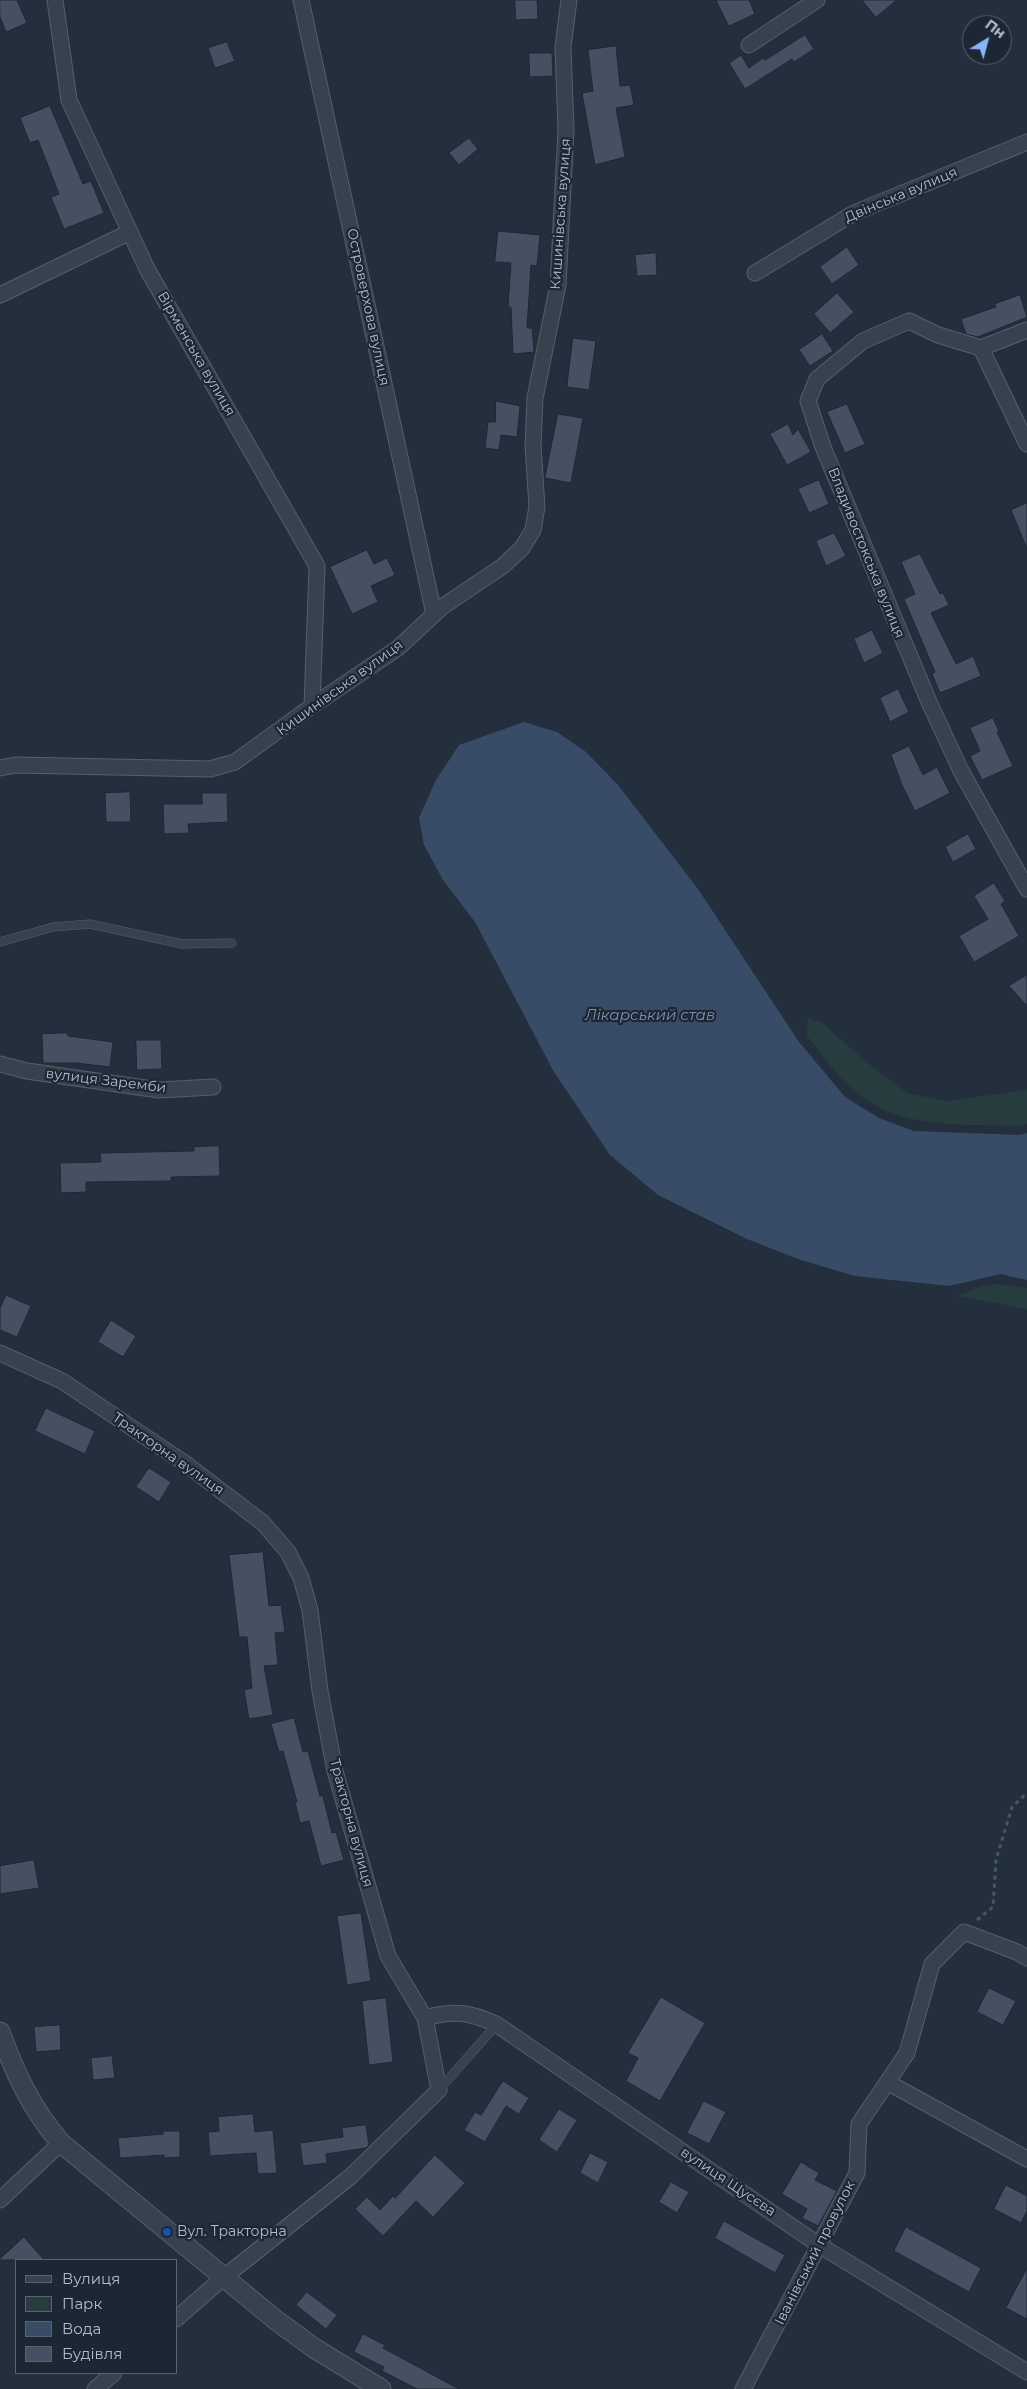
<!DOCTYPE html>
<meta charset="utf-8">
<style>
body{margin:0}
#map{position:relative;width:1027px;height:2389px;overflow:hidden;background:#242f3e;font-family:Montserrat,sans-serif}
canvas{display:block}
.legend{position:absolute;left:15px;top:2259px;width:162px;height:115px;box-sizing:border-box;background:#1d2633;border:1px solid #59626f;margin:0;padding:6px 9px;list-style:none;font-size:15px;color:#b4bcc9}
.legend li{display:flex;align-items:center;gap:10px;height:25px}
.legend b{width:25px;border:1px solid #59626f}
.north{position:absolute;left:962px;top:15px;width:50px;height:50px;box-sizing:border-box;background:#1d2633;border:1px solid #59626f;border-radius:50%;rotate:37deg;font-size:14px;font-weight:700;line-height:20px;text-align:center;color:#b4bcc9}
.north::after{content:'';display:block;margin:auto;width:18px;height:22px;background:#8ab4f8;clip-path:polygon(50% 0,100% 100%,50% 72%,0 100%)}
</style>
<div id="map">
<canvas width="1027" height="2389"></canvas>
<ul class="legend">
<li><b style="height:6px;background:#38414e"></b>Вулиця</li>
<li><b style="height:14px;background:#263c3f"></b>Парк</li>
<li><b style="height:14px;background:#394c67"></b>Вода</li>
<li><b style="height:14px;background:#455162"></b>Будівля</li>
</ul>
<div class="north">Пн</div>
</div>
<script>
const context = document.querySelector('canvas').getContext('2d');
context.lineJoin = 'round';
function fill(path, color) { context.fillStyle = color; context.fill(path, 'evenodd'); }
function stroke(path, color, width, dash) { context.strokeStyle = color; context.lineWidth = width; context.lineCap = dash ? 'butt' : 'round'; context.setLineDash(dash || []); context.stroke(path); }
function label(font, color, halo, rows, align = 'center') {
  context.font = font + ' Montserrat,sans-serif'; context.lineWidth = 4.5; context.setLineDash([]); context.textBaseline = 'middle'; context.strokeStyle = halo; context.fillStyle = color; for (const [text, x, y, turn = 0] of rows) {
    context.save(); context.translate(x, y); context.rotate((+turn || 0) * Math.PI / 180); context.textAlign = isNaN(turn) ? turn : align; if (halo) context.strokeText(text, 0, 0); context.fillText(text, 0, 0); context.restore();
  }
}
const green = new Path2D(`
 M808,1018L821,1022L865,1061L907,1093L946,1101L1027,1090V1124L1019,1126C963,1124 896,1130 851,1088C835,1073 821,1053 807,1036Z
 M998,1284L1027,1288V1309L957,1296L981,1286Z`);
const water = new Path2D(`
 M524,722L557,732L586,752L618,785L698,889L799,1042L845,1097L879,1118L914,1131L1019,1135L1027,1133V1280L1000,1274L949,1286L855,1276L801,1260L747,1239L658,1195L610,1155L554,1072L475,922L443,880L424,845L419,818L436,780L459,745Z`);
const building = new Path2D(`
 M0,0H17L27,23L6,32L0,17Z
 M515,0H537L538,19L516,20Z
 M716,0H749L755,14L729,26Z
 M862,0H897L876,17Z
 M805,35L814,49L794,62L792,59L745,89L729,63L741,55L749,68L763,58L765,60Z
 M227,42L235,61L215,68L208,48Z
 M616,46L620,86L630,85L634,105L616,108L625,157L595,165L582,93L593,91L588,50Z
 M529,53H552L553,76L530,77Z
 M50,106L83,184L91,181L104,213L64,229L51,197L59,194L38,140L30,143L20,118Z
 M469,138L478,149L459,165L449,153Z
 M498,231L540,235L537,266L531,265L527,328H532L534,352L513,354L511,307H508L511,263L495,262Z
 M847,247L859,265L832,284L820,267Z
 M656,253L657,275L637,276L635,255Z
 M837,293L854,312L830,333L814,314Z
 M1020,295L1027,317L978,337L966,334L961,319L996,307L995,304Z
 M822,334L833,351L810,366L799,350Z
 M573,338L596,341L589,390L567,387Z
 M496,401L520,406L517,437L501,435L499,450L485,448L488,422H495Z
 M847,404L865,444L845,453L827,412Z
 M558,414L583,418L571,483L545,478Z
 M788,424L793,435L798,429L811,452L787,465L770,434Z
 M819,480L829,504L809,513L798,489Z
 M1027,503V549L1011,510Z
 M834,533L846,556L826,566L816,541Z
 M367,550L374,564L387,558L395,575L371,586L378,602L352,614L330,567Z
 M920,554L940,594L943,593L949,605L931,613L956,664L973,656L981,676L940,693L932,674L935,672L904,599L915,594L901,562Z
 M872,630L883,653L864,663L854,639Z
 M898,689L909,712L890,722L880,698Z
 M993,718L999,731L997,732L1013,766L982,780L970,756L980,751L970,728Z
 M909,746L923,775L937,767L950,793L915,811L902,785L891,755Z
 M130,792L131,822H106L105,793Z
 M202,793H227L228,822L188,824L189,833L164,834L163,804H202Z
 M968,834L976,849L953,862L945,847Z
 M994,883L1005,901L1001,904L1019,936L974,962L959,936L988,919L974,896Z
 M1027,975V1006L1009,986Z
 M67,1033L68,1036L113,1042L110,1067L76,1063H43L42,1034Z
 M136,1040H161L162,1069L137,1070Z
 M219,1146L220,1176L171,1177V1181L86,1182V1192L61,1193L60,1163L101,1162L100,1153L194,1151V1147Z
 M6,1295L31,1306L17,1337L0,1330V1309Z
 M111,1320L136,1336L123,1357L98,1342Z
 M46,1408L95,1431L85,1454L35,1431Z
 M149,1468L171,1482L159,1502L136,1487Z
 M263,1552L269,1606L281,1605L285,1632L275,1633L278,1665L264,1666L273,1715L249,1719L244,1690L252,1688L247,1637H239L229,1555Z
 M294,1718L303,1752L308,1751L320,1796H323L332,1833L336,1832L344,1860L321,1866L309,1821L300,1823L295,1802H297L283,1751L279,1752L271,1724Z
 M34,1860L39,1888L0,1894V1866Z
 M361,1913L371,1981L347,1985L337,1916Z
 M989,1988L1016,2001L1003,2025L977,2012Z
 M661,1997L705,2023L660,2101L626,2081L638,2058L628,2053Z
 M386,1998L393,2062L369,2065L362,2001Z
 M60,2025L61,2050L36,2052L34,2027Z
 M112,2056L115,2078L93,2080L91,2058Z
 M503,2081L529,2098L519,2114L506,2106L485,2142L464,2130L475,2112L481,2115Z
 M704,2101L726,2112L709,2144L687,2133Z
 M559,2109L577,2120L557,2152L539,2140Z
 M253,2114L255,2132L273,2130L277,2173L258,2174L256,2153L210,2156L208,2132L219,2131L218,2117Z
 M366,2125L369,2145L366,2148L326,2154L327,2163L303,2166L300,2143L343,2137L342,2128Z
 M163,2131H180V2157L164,2158V2155L120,2158L118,2138L163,2134Z
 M590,2153L608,2162L598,2183L580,2173Z
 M435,2155L465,2183L433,2217L416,2201L383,2236L355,2209L367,2197L380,2210L393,2196L395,2198Z
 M801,2162L819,2173L815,2180L837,2191L818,2226L802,2218L807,2209L782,2194Z
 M671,2182L689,2192L677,2213L659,2202Z
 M1006,2185L1027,2196V2211L1021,2223L994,2209Z
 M724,2221L785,2255L775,2273L715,2238Z
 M906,2227L981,2268L969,2292L894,2251Z
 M24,2237L44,2260H0V2259Z
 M1027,2268V2319L1006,2308Z
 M307,2292L337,2315L326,2329L296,2305Z
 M363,2334L385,2345L383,2348L459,2389H417L382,2371L384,2367L354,2352Z`);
const path = new Path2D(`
 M977,1920L993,1907L996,1860L1012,1807L1027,1793`);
const service = new Path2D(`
 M0,942L53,927L90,924L182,944L232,943
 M439,2090L497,2024`);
const minor = new Path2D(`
 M55,0L69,100L147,269L317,566L312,706
 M301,0L434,614
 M749,45L817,0
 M755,273L854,213L1027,142
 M0,295L130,232
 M1027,330L981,348L1027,444
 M981,348L938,335L909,321L863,341L817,379L808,401L823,447L929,702L961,771L1027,889
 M0,768L16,765L210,769L235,762L312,706L398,648L442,607L503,566L522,548L533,530L537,507L533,446L535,398L558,285L566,130L563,47L569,0
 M0,1064L27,1071L159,1090L213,1087
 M0,1353L62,1381L186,1464L263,1523L288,1552L301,1578L310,1610L320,1691L335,1771L388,1956L425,2018L439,2090L350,2177L223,2278L176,2319
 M425,2018C454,2010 469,2012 496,2024L819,2245L1027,2372
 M887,2082L1027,2159
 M0,2200L61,2143
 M95,2389L114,2373
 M743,2389L857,2173L859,2124L907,2053L932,1964L964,1932L1017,1952L1027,1958`);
const tertiary = new Path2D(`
 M0,2032C15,2073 32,2110 61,2143L277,2321L314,2348L381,2389`);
const markers = [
 [167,2232,5,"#1a4fb4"]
];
const streetNames = [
 ["Двінська вулиця",901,195,-23],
 ["Кишинівська вулиця",561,214,-86],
 ["Островерхова вулиця",368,307,78],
 ["Вірменська вулиця",196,354,60],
 ["Владивостокська вулиця",866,553,68],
 ["Кишинівська вулиця",340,688,-36],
 ["вулиця Заремби",106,1081,7],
 ["Тракторна вулиця",168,1454,35],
 ["Тракторна вулиця",351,1823,75],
 ["вулиця Щусєва",728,2182,34],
 ["Іванівський провулок",815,2253,-63]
];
const poiNames = [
 ["Вул. Тракторна",177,2232]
];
const waterNames = [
 ["Лікарський став",650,1016]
];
fill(green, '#263c3f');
fill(water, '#394c67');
fill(building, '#455162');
stroke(building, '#1f2835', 1);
stroke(service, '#565f6c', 9);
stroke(minor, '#565f6c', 17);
stroke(tertiary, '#565f6c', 21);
stroke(path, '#44595c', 3, [4, 4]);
stroke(service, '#38414e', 8);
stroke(minor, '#38414e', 15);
stroke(tertiary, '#38414e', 19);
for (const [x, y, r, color] of markers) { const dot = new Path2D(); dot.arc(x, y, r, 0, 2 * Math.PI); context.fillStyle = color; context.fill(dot); stroke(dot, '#1d2633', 2); }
label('14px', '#b4bcc9', '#1d2633', streetNames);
label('14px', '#b4bcc9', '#1d2633', poiNames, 'left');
label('italic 15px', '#7c92b1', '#1d2633', waterNames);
</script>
